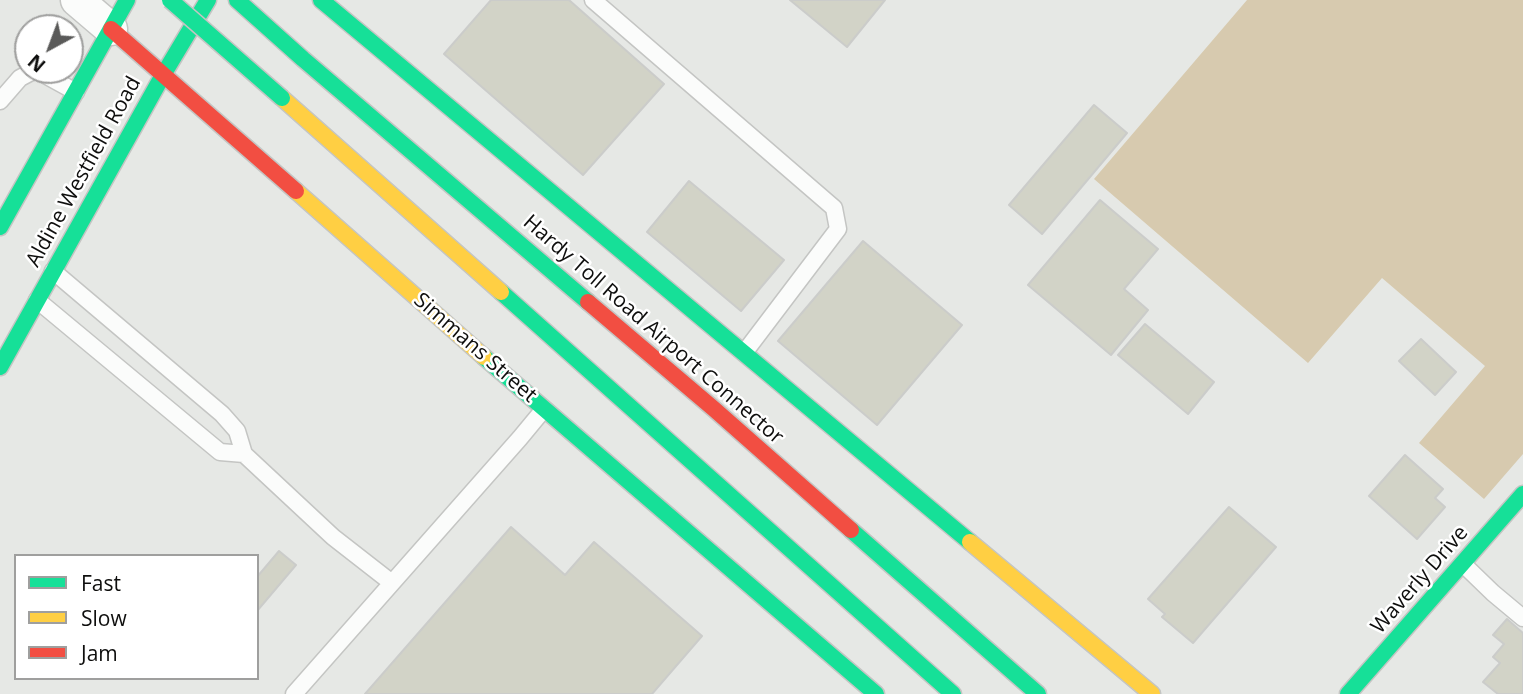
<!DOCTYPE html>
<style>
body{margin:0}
#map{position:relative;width:1523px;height:694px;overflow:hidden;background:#e6e8e5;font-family:"Open Sans",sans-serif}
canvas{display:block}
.legend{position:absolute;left:14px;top:554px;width:245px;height:126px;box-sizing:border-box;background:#fff;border:2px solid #9f9f9e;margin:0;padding:9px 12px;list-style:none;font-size:21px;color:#0e0e0d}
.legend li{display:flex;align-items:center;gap:14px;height:35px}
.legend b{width:35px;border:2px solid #9f9f9e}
.north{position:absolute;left:14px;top:14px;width:70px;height:70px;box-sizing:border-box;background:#fff;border:2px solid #9f9f9e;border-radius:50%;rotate:221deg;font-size:19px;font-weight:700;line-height:28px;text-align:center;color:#0e0e0d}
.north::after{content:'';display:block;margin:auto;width:24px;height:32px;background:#5a5a59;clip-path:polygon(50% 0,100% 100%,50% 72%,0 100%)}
</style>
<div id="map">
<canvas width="1523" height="694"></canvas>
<ul class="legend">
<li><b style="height:9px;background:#16e098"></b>Fast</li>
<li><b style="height:9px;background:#ffcf43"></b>Slow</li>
<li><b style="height:9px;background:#f24e42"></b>Jam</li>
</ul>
<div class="north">N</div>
</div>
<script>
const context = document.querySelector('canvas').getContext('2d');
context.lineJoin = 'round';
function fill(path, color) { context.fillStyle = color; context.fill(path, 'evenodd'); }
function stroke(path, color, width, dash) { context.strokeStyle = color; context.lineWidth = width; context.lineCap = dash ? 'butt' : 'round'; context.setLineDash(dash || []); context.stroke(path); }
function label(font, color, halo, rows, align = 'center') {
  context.font = font + ' "Open Sans",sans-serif'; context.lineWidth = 5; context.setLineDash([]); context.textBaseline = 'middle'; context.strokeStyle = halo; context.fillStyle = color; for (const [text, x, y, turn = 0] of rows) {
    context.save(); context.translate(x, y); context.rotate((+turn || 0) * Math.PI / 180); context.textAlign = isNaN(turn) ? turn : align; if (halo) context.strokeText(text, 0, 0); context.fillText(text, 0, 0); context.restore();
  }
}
const forest = new Path2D(`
 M1247,0H1523V454L1484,499L1419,443L1485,366L1382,278L1308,363L1094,179Z`);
const building = new Path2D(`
 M491,0H569L664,84L583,175L444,54Z
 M790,0H885L847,47Z
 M1094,105L1127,133L1042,234L1009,205Z
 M689,181L784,260L741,311L647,232Z
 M1100,200L1158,249L1124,289L1148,310L1111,355L1028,285Z
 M863,241L962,325L877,425L778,341Z
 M1145,324L1214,382L1188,414L1118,355Z
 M1421,339L1456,372L1435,395L1399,361Z
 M1405,455L1443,489L1435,498L1445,507L1417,539L1369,496Z
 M1229,507L1276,547L1193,643L1162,617L1165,614L1148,599Z
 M511,527L565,575L594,542L702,636L652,694H365Z
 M279,551L296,565L257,611V577Z
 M1507,619L1523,633V694H1498L1483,682L1500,663L1493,657L1504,644L1493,635Z`);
const lane = new Path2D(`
 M593,0L834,208L838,229L744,353
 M36,70L76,92
 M0,101L20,78L35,70
 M37,300L220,452L244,454L237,431L222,414L53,271
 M244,454L333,537L392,583L520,438L544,409
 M1463,564L1493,593L1523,618
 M294,694L392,583`);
const street = new Path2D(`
 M77,0L111,29`);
const fast = new Path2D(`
 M237,0L303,59L588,302
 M321,0L970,542
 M0,227L127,0
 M501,292L953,694
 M484,357L876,694
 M0,367L163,75L208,0
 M851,530L1038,694
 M1348,694L1523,494`);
const slow = new Path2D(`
 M282,98L501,292
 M296,191L484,357
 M970,542L1152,694`);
const jam = new Path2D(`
 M111,29L296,191
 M588,302L714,409L851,530`);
const fastBridge = new Path2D(`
 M170,0L282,98`);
const streetNames = [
 ["Aldine Westfield Road",84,172,-61],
 ["Hardy Toll Road Airport Connector",653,330,41],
 ["Simmans Street",475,348,41],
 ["Waverly Drive",1420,580,-49]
];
fill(forest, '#d7caaf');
fill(building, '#d2d3c7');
stroke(building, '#cbccca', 2);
stroke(lane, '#c4c5c3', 19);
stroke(street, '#c4c5c3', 35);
stroke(fast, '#c4c5c3', 19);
stroke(slow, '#c4c5c3', 19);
stroke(jam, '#c4c5c3', 19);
stroke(lane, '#fbfcfb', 16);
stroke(street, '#fbfcfb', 32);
stroke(fast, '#16e098', 16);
stroke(slow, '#ffcf43', 16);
stroke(jam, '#f24e42', 16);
stroke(fastBridge, '#c4c5c3', 19, []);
stroke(fastBridge, '#16e098', 16);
label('21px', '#0e0e0d', '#fff', streetNames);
</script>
